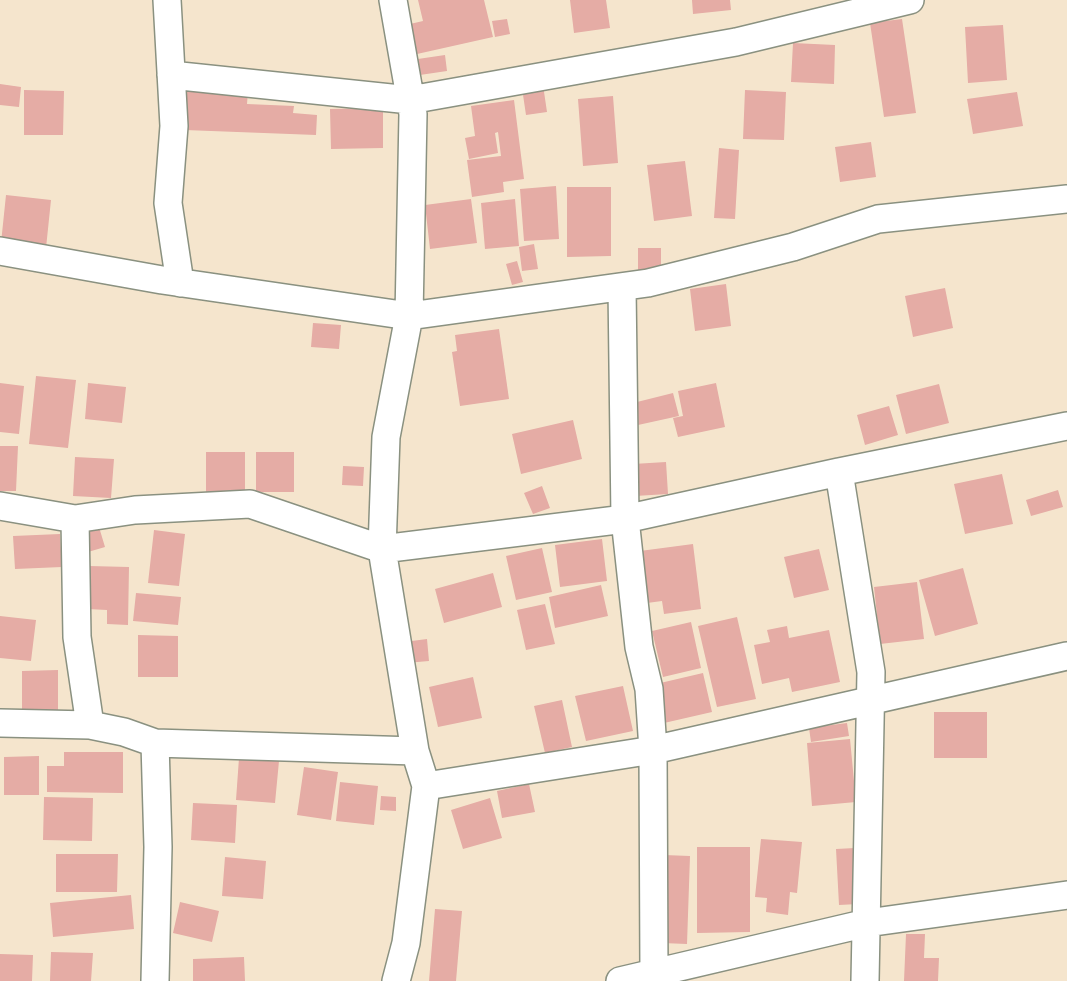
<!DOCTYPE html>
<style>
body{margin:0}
canvas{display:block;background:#f5e5cd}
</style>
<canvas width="1067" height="981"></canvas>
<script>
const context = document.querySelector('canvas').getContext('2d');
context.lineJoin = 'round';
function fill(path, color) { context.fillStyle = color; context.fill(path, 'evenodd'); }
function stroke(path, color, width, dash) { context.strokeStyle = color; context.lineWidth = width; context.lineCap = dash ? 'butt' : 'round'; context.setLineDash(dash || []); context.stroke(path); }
const building = new Path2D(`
 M418,0H484L493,37L417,54L410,24L423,21Z
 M570,0H606L610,28L574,33Z
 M692,0H730L731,10L693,14Z
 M507,19L510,34L495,37L492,21Z
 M902,19L916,113L884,117L870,23Z
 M1003,25L1007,80L968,83L965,27Z
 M793,43L835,45L834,84L791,82Z
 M445,55L447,71L413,76L411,60Z
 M0,84L21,87L19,107L0,105Z
 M543,85L547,112L526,115L522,88Z
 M187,88L248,91L247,104L294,106L293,113L317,115L316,135L185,130Z
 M24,90L64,91L63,135H24Z
 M745,90L786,92L784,140L743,139Z
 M1017,92L1023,126L973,134L967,99Z
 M613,96L618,163L583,166L578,99Z
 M514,100L524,179L503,182L504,192L472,197L467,160L501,156L498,132L495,133L498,153L469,159L465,138L475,136L471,106Z
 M383,108V148L331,149L330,109Z
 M871,142L876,177L840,182L835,147Z
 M719,148L739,150L735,219L714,218Z
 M685,161L692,216L654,221L647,165Z
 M556,186L559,239L524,241L520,189Z
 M567,187H611V256L567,257Z
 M6,195L51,200L46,248L1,243Z
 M471,199L477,243L430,249L425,205Z
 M515,199L519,246L485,249L481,203Z
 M534,244L538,269L522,271L519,247Z
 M638,248H661V269L638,270Z
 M517,261L523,282L512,285L506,264Z
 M726,284L731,326L695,331L690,289Z
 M945,288L953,328L913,337L905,296Z
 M313,323L341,325L339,349L311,347Z
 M499,329L509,399L460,406L452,352L457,351L455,335Z
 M36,376L76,380L68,448L29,444Z
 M0,383L24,386L19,434L0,432Z
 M88,383L126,387L122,423L85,419Z
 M716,383L725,427L678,437L673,418L683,416L678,391Z
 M939,384L949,423L906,434L896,395Z
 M673,393L679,416L638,425L633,403Z
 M889,406L898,435L865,445L857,415Z
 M573,420L582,459L521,474L512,434Z
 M0,446H18L16,491H0Z
 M206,452H245V493H206Z
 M256,452H294V492H256Z
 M75,457L114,459L111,498L73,496Z
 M666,462L668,494L635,496L633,464Z
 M343,466L364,467L363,486L342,485Z
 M1002,474L1013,524L965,534L954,484Z
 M542,486L550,508L533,514L524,493Z
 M1058,490L1063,507L1031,516L1026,500Z
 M99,527L105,547L88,552L81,533Z
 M154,530L185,534L179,586L148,583Z
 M60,534L62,567L15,569L13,536Z
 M602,539L607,581L560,587L555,545Z
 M693,544L701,609L664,614L662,601L647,603L640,551Z
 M542,548L552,592L516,600L506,556Z
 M819,549L829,590L794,598L784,557Z
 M89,566L129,567L128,625L107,624V610L87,609Z
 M963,568L978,624L935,636L919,580Z
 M493,573L502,607L444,623L435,589Z
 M917,582L924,639L880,644L874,587Z
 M601,585L608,616L555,628L549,597Z
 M136,593L181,597L178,625L133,621Z
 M545,604L555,644L526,650L517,610Z
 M0,616L36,620L31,661L0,658Z
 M737,617L756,699L717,707L698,626Z
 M691,622L701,668L663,677L652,631Z
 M787,626L789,638L829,630L840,682L792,692L789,678L762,684L754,645L770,642L767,630Z
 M138,635L178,636V677H138Z
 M427,639L429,661L406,663L404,642Z
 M58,670V711H22V671Z
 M703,673L712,712L664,723L656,684Z
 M473,677L482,718L438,727L429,687Z
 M623,686L633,731L586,741L575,696Z
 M562,700L572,747L545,753L534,706Z
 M934,712H987V758H934Z
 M847,723L849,736L811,742L809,728Z
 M850,739L856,802L812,806L807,743Z
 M64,752H123V793L47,792V766H64Z
 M39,756V795H4V757Z
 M239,758L279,761L275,803L236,800Z
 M304,767L338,772L331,820L297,815Z
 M340,782L378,786L374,825L336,821Z
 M529,784L535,812L502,818L497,791Z
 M381,796L396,797V811L380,810Z
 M44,797L93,798L92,841L43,840Z
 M490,798L502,838L463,849L451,810Z
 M193,803L237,805L235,843L191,840Z
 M761,839L802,842L797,893L790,892L788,915L766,912L767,898L755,897Z
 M697,847H750V932L697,933Z
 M855,848L858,904L839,905L836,849Z
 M56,854H118L117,892H56Z
 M664,855L690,856L687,944L662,943Z
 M225,857L266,861L263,899L222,896Z
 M131,895L134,929L53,937L50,903Z
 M180,902L219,911L212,942L173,933Z
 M435,909L462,911L456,981H429Z
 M906,934H925L924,958H939L938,981H904Z
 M51,952L93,953L91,981H50Z
 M0,954L33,955L32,981H0Z
 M244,957L245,981H193V959Z`);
const minor = new Path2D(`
 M167,0L174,126L168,203L180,283
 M393,0L413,114L409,316L386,437L382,549L415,751L426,786L406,943L396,981
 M171,75L410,100L736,42L910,0
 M0,251L162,280L409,316L648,283L793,247L878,219L1067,199
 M622,287L625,519L639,647L649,689L653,750L654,975
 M839,472L1067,426
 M0,506L75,519L135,510L250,504L382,549L625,519L839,472L871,672L865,981
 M75,519L77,637L90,725
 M0,723L90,725L124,732L155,743L158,847L155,981
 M155,743L415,751
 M426,786L653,750L1067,656
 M620,981L867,923L1067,895`);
fill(building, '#e5aca5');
stroke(minor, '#8a9180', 30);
stroke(minor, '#fff', 27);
</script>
